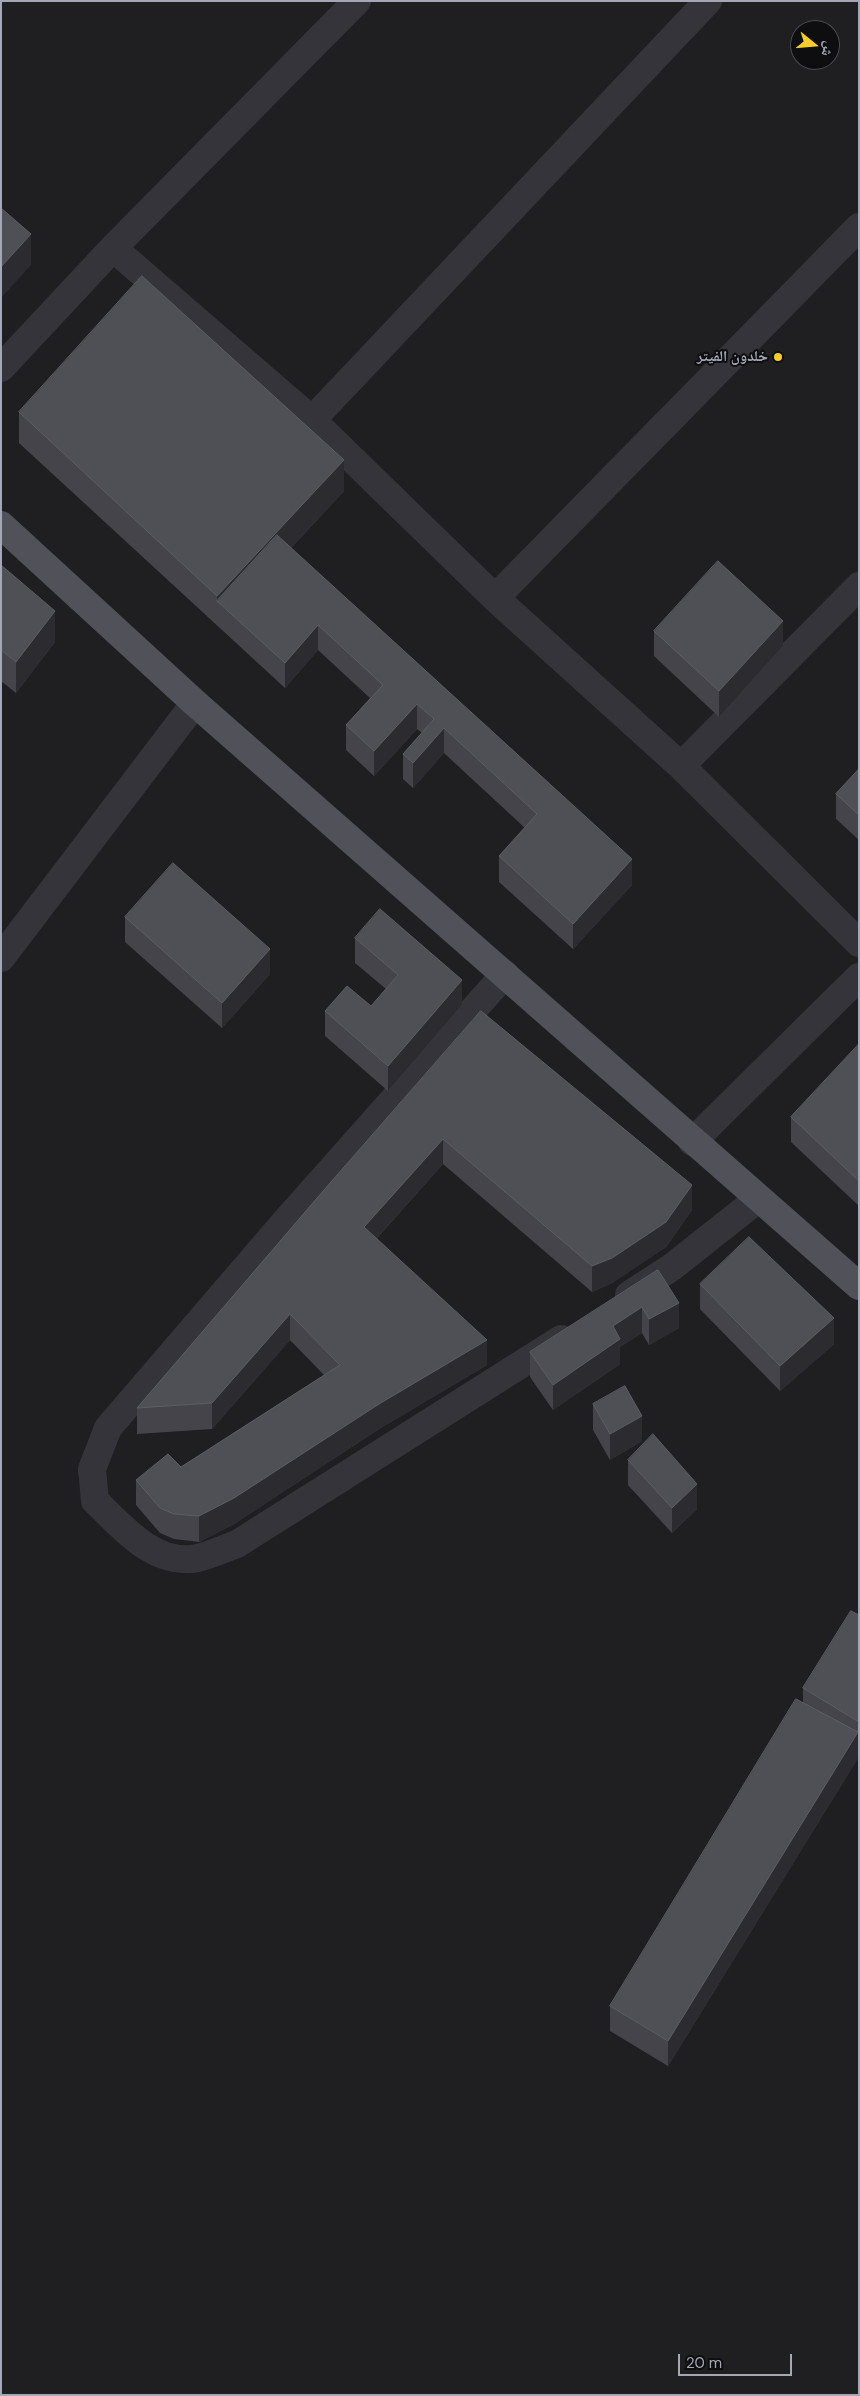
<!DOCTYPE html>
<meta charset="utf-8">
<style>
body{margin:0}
#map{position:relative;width:860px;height:2396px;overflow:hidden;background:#131315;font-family:"DM Sans","Noto Naskh Arabic",sans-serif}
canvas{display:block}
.frame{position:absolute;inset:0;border:2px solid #a4a7b6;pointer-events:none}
.north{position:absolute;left:790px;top:20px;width:50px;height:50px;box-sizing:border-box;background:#0e0e10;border:1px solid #4a4b52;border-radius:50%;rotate:107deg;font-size:14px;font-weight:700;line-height:20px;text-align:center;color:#a4a7b6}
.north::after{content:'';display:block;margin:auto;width:18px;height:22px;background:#face26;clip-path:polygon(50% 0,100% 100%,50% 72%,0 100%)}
.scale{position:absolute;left:678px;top:2354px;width:114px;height:22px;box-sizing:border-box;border:2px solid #a4a7b6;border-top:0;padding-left:6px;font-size:15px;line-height:18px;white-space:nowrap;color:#a4a7b6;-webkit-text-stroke:4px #0e0e10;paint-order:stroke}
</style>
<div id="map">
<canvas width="860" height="2396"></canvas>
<div class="frame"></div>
<div class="north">ش</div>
<div class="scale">20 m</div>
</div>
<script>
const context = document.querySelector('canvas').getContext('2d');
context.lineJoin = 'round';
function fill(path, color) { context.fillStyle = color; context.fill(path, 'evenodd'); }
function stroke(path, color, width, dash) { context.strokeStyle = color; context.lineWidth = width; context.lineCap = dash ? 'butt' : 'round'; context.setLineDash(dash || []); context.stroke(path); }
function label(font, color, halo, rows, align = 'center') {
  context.font = font + ' "DM Sans","Noto Naskh Arabic",sans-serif'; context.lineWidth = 4; context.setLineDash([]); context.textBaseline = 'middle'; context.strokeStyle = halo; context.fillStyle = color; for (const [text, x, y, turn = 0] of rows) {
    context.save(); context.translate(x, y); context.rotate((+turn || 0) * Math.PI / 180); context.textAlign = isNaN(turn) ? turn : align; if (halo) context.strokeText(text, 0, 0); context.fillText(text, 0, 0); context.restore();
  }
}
const built = new Path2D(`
 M1,1H859V2395H1ZM800,30H830V60H800Z`);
const minor = new Path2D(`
 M113,248L312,420L495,598L681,766L859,943
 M1,368L113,248L357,1
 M312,420L708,1
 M495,598L859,227
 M681,766L859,586
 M1,958L195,703
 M505,974L284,1223L108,1428L92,1469L95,1501C122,1526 151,1563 192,1559C207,1557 223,1549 237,1544L561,1339
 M692,1142L859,977
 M629,1295L672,1267L758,1199`);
const major = new Path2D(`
 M1,525L195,703L859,1286`);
const wall = new Path2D(`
 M19,412L344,491L291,548L632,885L573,949L499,882V856L525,828L444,753L413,788L403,779V754L422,733L417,729L374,776L346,750V725L370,698L318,650L285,688L19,443Z
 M1,565L55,642L16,693L1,681Z
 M654,631L783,646L719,717L654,656Z
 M859,769V840L836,819V794Z
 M125,917L270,974L222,1028L125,942Z
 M355,938L462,1005L388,1091L325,1036V1011L371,1006L386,989L355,963Z
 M481,1011L692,1210L666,1247L612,1283L592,1292L443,1164L377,1238L487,1365L379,1429L234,1524L199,1542L174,1539L160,1533L136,1505V1480L181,1467L324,1375L290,1340L212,1429L137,1434V1408Z
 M859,1044V1206L791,1142V1117Z
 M658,1270L679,1328L649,1345L642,1333L620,1347V1364L553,1410L530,1377V1352Z
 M700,1284L834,1344L780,1391L700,1309Z
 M593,1404L642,1441L610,1460L593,1430Z
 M628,1460L697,1509L672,1533L628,1485Z
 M859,1615L858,1758L668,2066L610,2031V2006L803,1703V1688Z`);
const shadedWall = new Path2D(`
 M31,234V265L1,298V267Z
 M344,460V491L230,613L217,601V596Z
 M55,611V642L16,693V662Z
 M783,621V646L719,717V691Z
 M318,625V650L285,688V663Z
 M417,704V729L374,776V751Z
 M444,728V753L413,788V763Z
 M632,859V885L573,949V924Z
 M270,949V974L222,1028V1003Z
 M462,980V1005L388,1091V1066Z
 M443,1139V1164L364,1252V1227Z
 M692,1185V1210L666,1247L612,1283L592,1292V1266Z
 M679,1303V1328L649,1345V1319Z
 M642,1307V1333L620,1347V1364L553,1410V1385L613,1326Z
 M290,1314V1340L212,1429V1403Z
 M834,1318V1344L780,1391V1366Z
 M487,1340V1365L379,1429L234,1524L199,1542V1516L379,1404Z
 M642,1416V1441L610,1460V1434Z
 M697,1484V1509L672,1533V1508Z
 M858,1732V1758L668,2066V2041Z`);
const building = new Path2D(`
 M1,208L31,234L1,267Z
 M142,276L344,460L217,596L19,412Z
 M277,535L632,859L573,924L499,856L537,814L444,728L413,763L403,754L434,719L417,704L374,751L346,725L383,685L318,625L285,663L217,601Z
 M718,561L783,621L719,691L654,631Z
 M1,565L55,611L16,662L1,650Z
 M859,769V815L836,794Z
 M173,863L270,949L222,1003L125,917Z
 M380,909L462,980L388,1066L325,1011L347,986L371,1006L398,975L355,938Z
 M481,1011L692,1185L666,1222L612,1258L592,1266L443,1139L364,1227L487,1340L379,1404L234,1498L199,1516L174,1514L160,1508L136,1480L168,1454L181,1467L340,1365L290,1314L212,1403L137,1408L324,1190Z
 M859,1044V1181L791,1117Z
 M749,1237L834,1318L780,1366L700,1284Z
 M658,1270L679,1303L649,1319L642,1307L613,1326L620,1339L553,1385L530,1352Z
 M625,1386L642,1416L610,1434L593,1404Z
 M653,1434L697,1484L672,1508L628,1460Z
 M851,1611L859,1615V1722L803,1688Z
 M796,1699L858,1732L668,2041L610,2006Z`);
const markers = [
 [778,357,5,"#face26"]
];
const poiNames = [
 ["خلدون الفيتر",768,357]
];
fill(built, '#1f1f22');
stroke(minor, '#34343a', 28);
stroke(major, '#505159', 28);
fill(wall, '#44444a');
fill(shadedWall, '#2c2c30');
fill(building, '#4f4f56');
stroke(building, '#5c5d65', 1);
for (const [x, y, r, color] of markers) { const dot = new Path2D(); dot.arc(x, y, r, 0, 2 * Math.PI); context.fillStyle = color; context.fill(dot); stroke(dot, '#0e0e10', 2); }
label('bold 15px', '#a4a7b6', '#0e0e10', poiNames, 'right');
</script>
